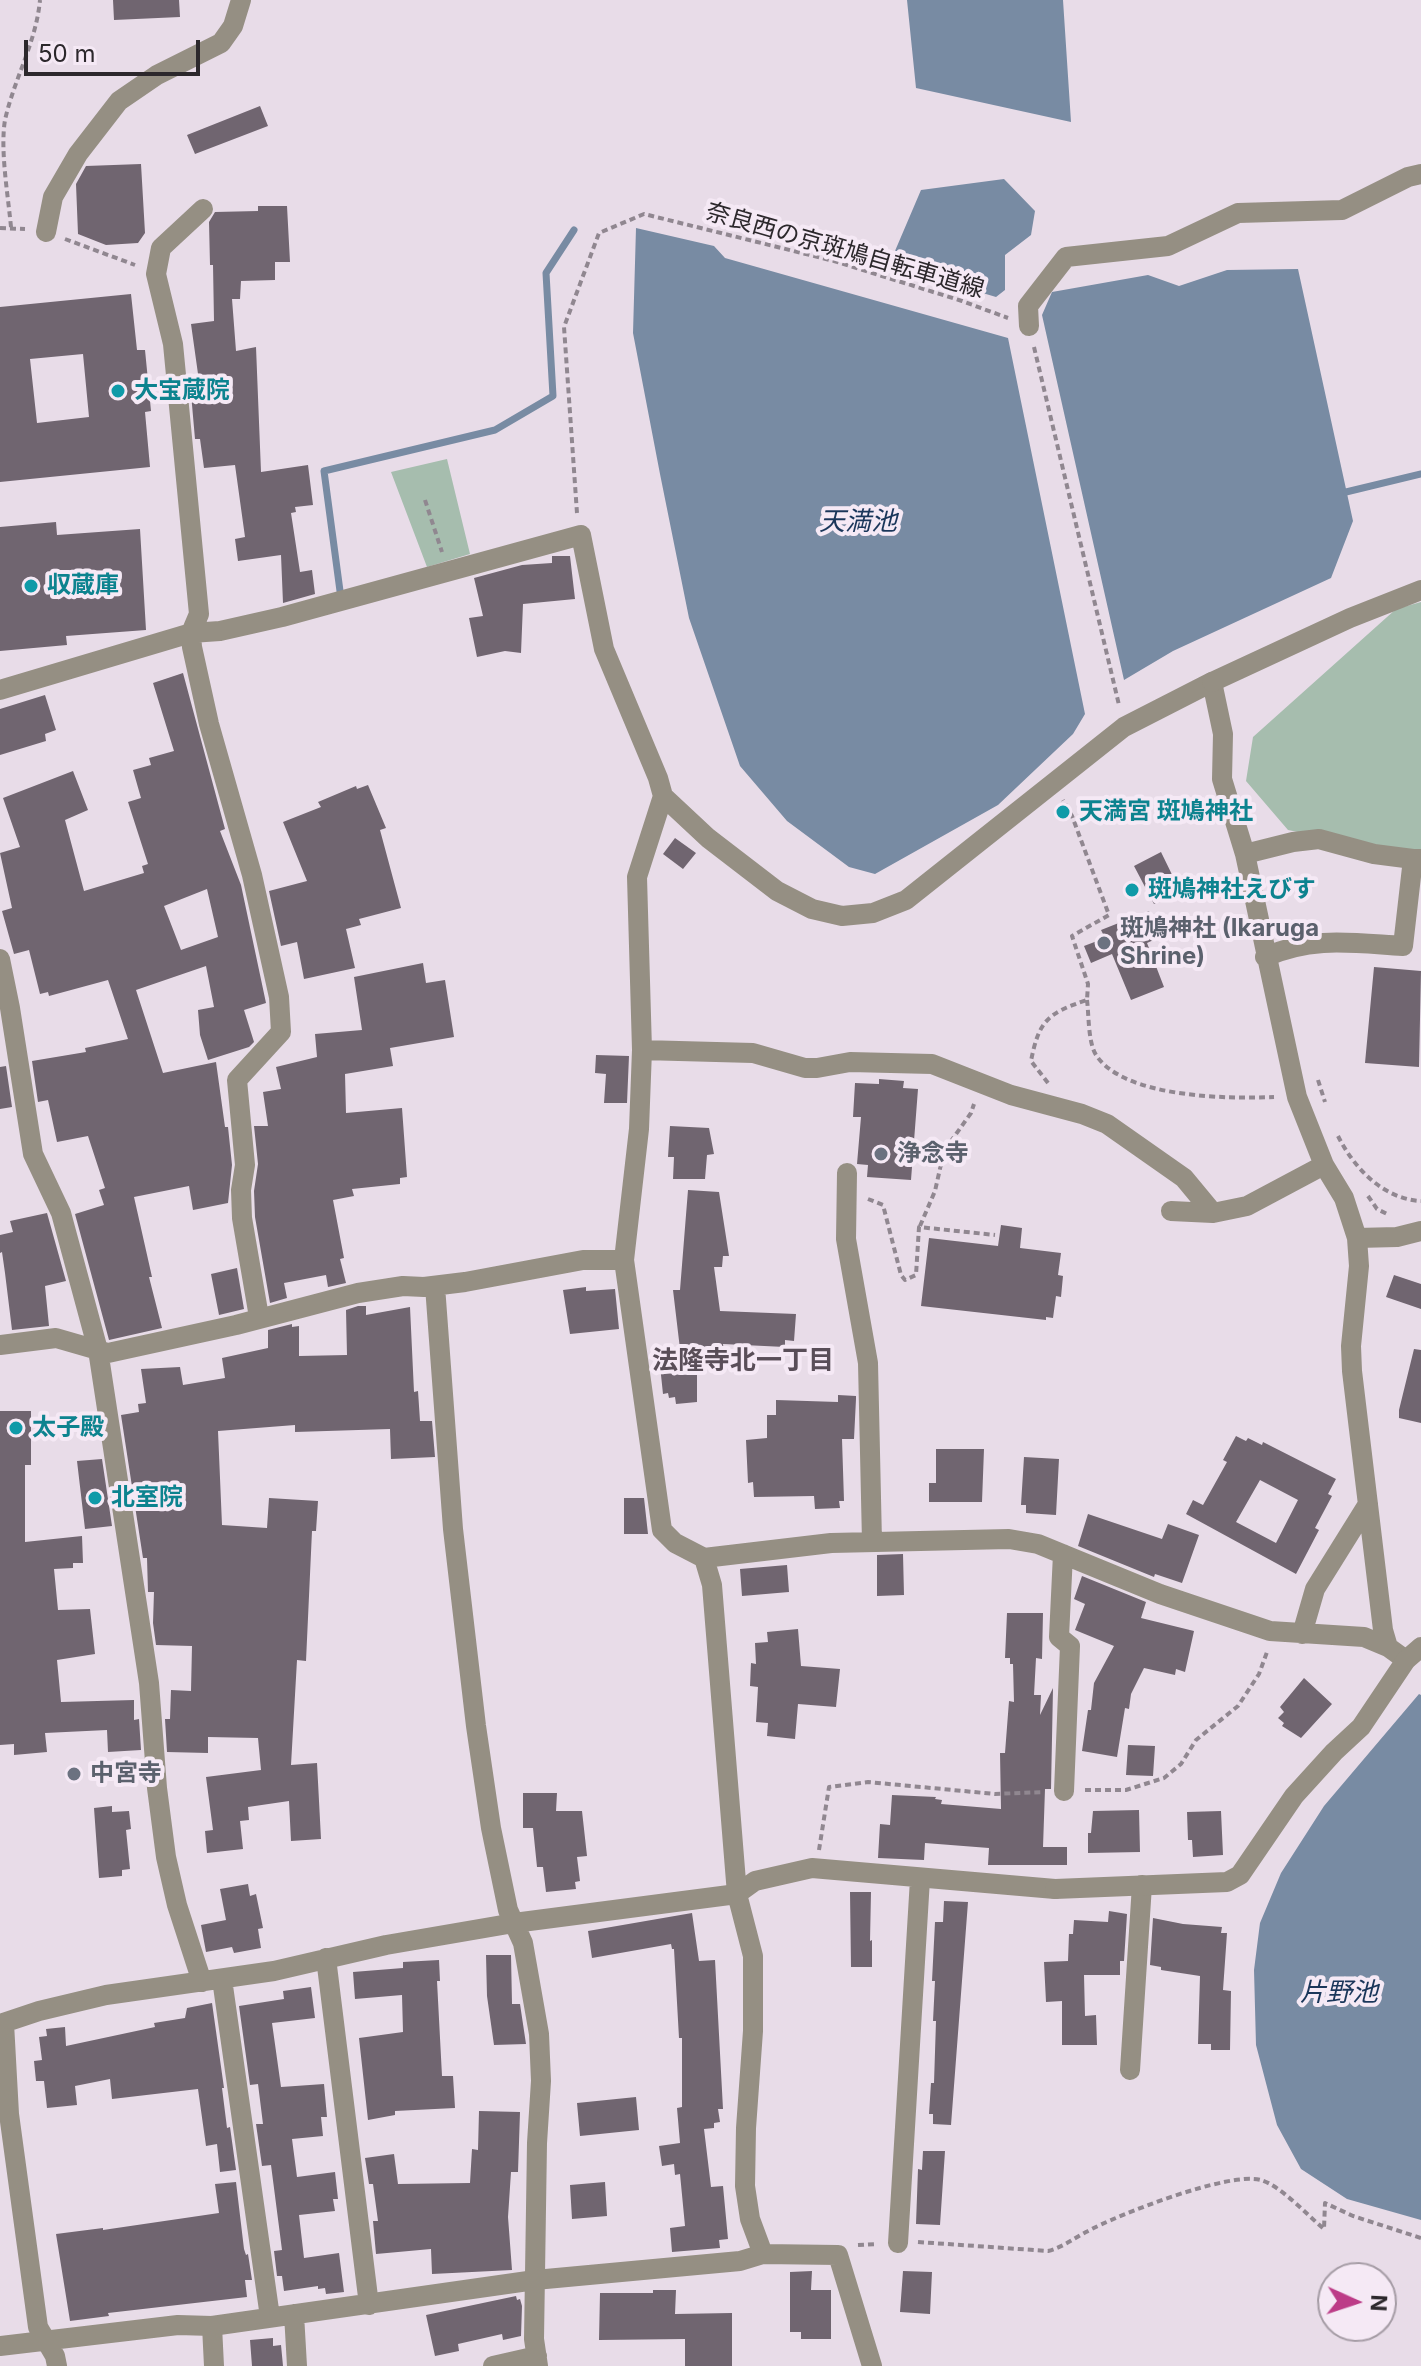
<!DOCTYPE html>
<meta charset="utf-8">
<style>
body{margin:0}
#map{position:relative;width:1421px;height:2366px;overflow:hidden;background:#e8dce8;font-family:Inter,sans-serif}
canvas{display:block}
.north{position:absolute;left:1317px;top:2262px;width:80px;height:80px;box-sizing:border-box;background:#f5e9f5;border:2px solid #a59ca5;border-radius:50%;rotate:93deg;font-size:22px;font-weight:700;line-height:32px;text-align:center;color:#2c282c}
.north::after{content:'';display:block;margin:auto;width:28px;height:36px;background:#bc3c87;clip-path:polygon(50% 0,100% 100%,50% 72%,0 100%)}
.scale{position:absolute;left:24px;top:40px;width:176px;height:36px;box-sizing:border-box;border:4px solid #2c282c;border-top:0;padding-left:10px;font-size:24px;line-height:28px;white-space:nowrap;color:#2c282c;-webkit-text-stroke:6px #f5e9f5;paint-order:stroke}
</style>
<div id="map">
<canvas width="1421" height="2366"></canvas>
<div class="north">N</div>
<div class="scale">50 m</div>
</div>
<script>
const context = document.querySelector('canvas').getContext('2d');
context.lineJoin = 'round';
function fill(path, color) { context.fillStyle = color; context.fill(path, 'evenodd'); }
function stroke(path, color, width, dash) { context.strokeStyle = color; context.lineWidth = width; context.lineCap = dash ? 'butt' : 'round'; context.setLineDash(dash || []); context.stroke(path); }
function label(font, color, halo, rows, align = 'center') {
  context.font = font + ' Inter,"Noto Sans JP",sans-serif'; context.lineWidth = 8; context.setLineDash([]); context.textBaseline = 'middle'; context.strokeStyle = halo; context.fillStyle = color; for (const [text, x, y, turn = 0] of rows) {
    context.save(); context.translate(x, y); context.rotate((+turn || 0) * Math.PI / 180); context.textAlign = isNaN(turn) ? turn : align; if (halo) context.strokeText(text, 0, 0); context.fillText(text, 0, 0); context.restore();
  }
}
const green = new Path2D(`
 M447,459L470,554L427,567L391,472Z
 M1421,602V850H1387L1288,830L1246,781L1253,737L1396,609Z`);
const water = new Path2D(`
 M907,0H1063L1071,122L916,88Z
 M1004,179L1035,211L1031,235L1005,255V290L996,297L889,265L921,190Z
 M636,228L714,246L725,258L1008,338L1085,714L1073,734L998,805L875,874L849,867L787,821L740,766L689,618L660,474L633,333Z
 M1298,269L1353,521L1331,578L1173,651L1124,680L1042,315L1052,292L1148,275L1179,286L1227,270Z
 M1419,1694L1421,1695V2220L1347,2199L1301,2169L1277,2125L1256,2045L1254,1970L1260,1923L1281,1873L1324,1806Z`);
const stream = new Path2D(`
 M1346,492L1421,474
 M340,591L324,471L495,430L553,396L546,273L574,230`);
const building = new Path2D(`
 M113,0H179L180,17L114,20Z
 M260,106L268,126L195,154L187,135Z
 M141,164L145,233L138,243L106,245L78,234L76,184L86,166Z
 M258,206H287L290,262H275V280L241,281L240,299H232L236,351L256,347L261,472L308,465L313,505L295,507L296,512L291,513L300,572L312,570L315,594L283,603L281,555L238,561L235,539L245,537L235,465L204,468L200,439H195L190,382L199,381L191,324L214,321L213,265H210L209,222L215,212L258,211Z
 M131,294L137,350H145L151,411L145,412L150,467L0,482V307ZM83,354L89,417L37,423L30,359Z
 M56,522L57,535L140,529L146,630L66,636L67,645L0,651V527Z
 M552,556H570L575,599L523,604L521,653L505,651L477,657L469,618L483,616L474,578L522,565L552,563Z
 M183,673L225,829L220,831L241,885L266,1003L244,1010L254,1042L249,1047L208,1060L200,1035L198,1010L214,1007L206,966L136,990L163,1073L216,1062L225,1127H228L232,1165L228,1203L193,1210L189,1186L134,1197L152,1277H149L162,1328L109,1340L75,1214L104,1205L99,1190L105,1188L88,1136L57,1142L48,1100L38,1102L32,1061L86,1052L85,1048L128,1039L108,980L49,996L48,992L40,994L29,950L14,954L2,911L12,908L0,853L20,847L3,798L73,771L88,810L65,820L84,891L144,873L142,866L148,864L128,802L141,798L133,770L151,765L149,758L174,751L153,683ZM207,889L218,937L181,950L164,906Z
 M45,695L56,730L45,734L46,741L0,755V709Z
 M368,785L386,828L380,830L401,908L359,919L361,925L346,929L355,968L304,979L297,942L281,946L269,891L307,881L283,822L321,807L318,802L356,786L357,789Z
 M675,838L696,853L683,869L663,854Z
 M1161,852L1180,891L1154,904L1134,866Z
 M1149,911L1160,937L1147,943L1164,987L1131,1000L1112,954L1091,963L1084,946L1105,938L1101,930Z
 M423,963L426,983L445,980L454,1037L390,1048L393,1066L345,1074L346,1113L402,1108L407,1177L400,1178V1184L352,1189L354,1196L333,1200L344,1258L340,1259L346,1283L328,1287L326,1275L284,1283L287,1298L270,1303L255,1217L254,1191L258,1164L254,1126H268L263,1092L281,1089L276,1067L317,1057L315,1034L362,1030L354,977Z
 M1374,967L1421,971L1419,1067L1365,1063Z
 M596,1055L629,1056L627,1103H604L606,1074L595,1073Z
 M6,1066L12,1107L0,1109V1067Z
 M879,1079L904,1081L903,1088L918,1089L911,1180L867,1177L868,1165L857,1164L861,1117H853L855,1083L879,1084Z
 M670,1126L709,1128L714,1154L707,1155L705,1179H673L674,1157H668Z
 M688,1190L719,1192L729,1256H723L722,1267H714L720,1311L796,1314L794,1341L785,1340V1347L723,1344L725,1362L697,1365V1402L676,1404L675,1397L669,1398L668,1393L663,1394L659,1356H663V1351L680,1349L673,1290H680Z
 M47,1213L66,1281L45,1286L49,1326L12,1330L5,1273L2,1252L0,1253V1235L13,1232L10,1221Z
 M1001,1225L1022,1228L1020,1248L1061,1253L1058,1275L1063,1276L1061,1297L1056,1296L1053,1318L1046,1317V1320L921,1306L929,1238L998,1246Z
 M237,1268L244,1309L219,1315L211,1274Z
 M1394,1275L1421,1284V1309L1386,1297Z
 M586,1287V1291L615,1289L619,1329L570,1334L563,1290Z
 M358,1306H366V1315L410,1307L414,1392L418,1391L420,1421H432L435,1457L391,1459L390,1429L295,1432V1425L218,1431L222,1525L267,1528L269,1498L318,1501L316,1531H312L306,1661L297,1660L291,1765L317,1763L321,1839L291,1841L289,1801L248,1807L249,1820L240,1821L243,1849L207,1853L205,1831L213,1830L206,1777L261,1770L258,1738L208,1737V1753L167,1752L165,1719H170L171,1690L191,1691L192,1646L156,1645L153,1623L154,1592H148L147,1558H143L121,1415L139,1412L138,1404L146,1403L141,1369L180,1367L183,1385L225,1378L222,1358L268,1348V1330L292,1324V1327L299,1326V1356L347,1355L346,1310Z
 M1414,1349L1421,1350V1423L1399,1418V1410Z
 M838,1395L856,1396V1399L854,1439H842L844,1501H839L840,1508L815,1509L814,1496L754,1497L753,1482L748,1483L746,1440L767,1438V1415H776V1400L838,1402Z
 M0,1411H31V1465H25V1542L82,1536L83,1563H73V1568L54,1569L58,1610L90,1609L95,1654L57,1660L61,1702L134,1700V1720L139,1719L141,1750L108,1752L107,1730L45,1733L47,1752L14,1755V1744L0,1745Z
 M1236,1436L1246,1441L1248,1438L1262,1445L1263,1442L1336,1479L1328,1494L1332,1496L1315,1528L1319,1530L1296,1574L1186,1514L1193,1500L1203,1505L1227,1462L1223,1460ZM1260,1480L1298,1500L1276,1543L1236,1522Z
 M936,1449H984L982,1502H929V1483H936Z
 M1024,1457L1059,1459L1056,1515L1026,1513V1505H1021Z
 M102,1459L112,1526L85,1529L77,1461Z
 M624,1498H644L648,1534H624Z
 M1088,1514L1162,1539L1168,1524L1199,1535L1182,1583L1155,1574L1154,1577L1078,1546Z
 M903,1554L904,1595L877,1596V1555Z
 M787,1565L789,1592L742,1596L740,1569Z
 M1082,1576L1146,1602L1141,1618L1194,1631L1185,1672L1176,1669L1175,1675L1144,1668L1131,1694L1129,1709L1125,1708L1117,1757L1082,1751L1088,1710H1091L1094,1683L1114,1646L1075,1630L1085,1604L1074,1599Z
 M1007,1613H1043L1042,1659L1036,1658L1034,1695H1041L1040,1715L1053,1688L1051,1789H1045L1043,1847H1067V1865H988L989,1848L925,1843L924,1860L878,1858L880,1824L890,1825L892,1795L936,1797L935,1799L942,1800L941,1804L1001,1809L1000,1753H1005L1009,1701L1014,1702L1013,1664H1010V1658H1005Z
 M798,1629L801,1666L840,1669L836,1707L798,1704L795,1739L767,1736L768,1723L756,1722L758,1687L750,1686L751,1663L756,1664L755,1643L768,1642L767,1632Z
 M1304,1678L1332,1704L1301,1738L1282,1726L1284,1723L1278,1718L1284,1712L1280,1707Z
 M1128,1745L1155,1746L1153,1776L1126,1775Z
 M523,1793H557L556,1811H582L587,1856L577,1857L580,1881L575,1882L576,1889L546,1892L543,1867H537L533,1828H523Z
 M112,1806V1812L129,1811L131,1829L126,1830L130,1869L122,1870V1876L99,1878L94,1808Z
 M1139,1810L1140,1852L1088,1853V1833H1091L1093,1811Z
 M1221,1811L1223,1855L1193,1857L1192,1840H1188L1187,1812Z
 M248,1884L250,1896L256,1894L263,1928L258,1929L261,1948L234,1953L232,1947L206,1952L201,1925L226,1920L220,1889Z
 M850,1892H871L870,1941L872,1940V1967H851Z
 M944,1901L968,1902L951,2125L933,2124V2114H929L931,2083H934L936,2021H933L935,1981H932L935,1922H943Z
 M1109,1911L1127,1914L1124,1961H1120V1975H1084L1085,2016L1096,2015L1097,2045H1062V2001L1046,2002L1044,1962L1068,1961L1069,1934H1073L1074,1920L1108,1922Z
 M692,1913L699,1961L715,1960L723,2109H718L720,2122L714,2123V2128L704,2129L711,2187L723,2186L728,2239L719,2240L720,2248L672,2252L670,2228L685,2226L680,2174L675,2175L674,2164L662,2166L659,2146L680,2143L677,2108L682,2107V2038H679L674,1949H672L671,1944L592,1958L588,1931Z
 M1153,1918L1183,1924L1222,1927L1221,1933H1227L1223,1990L1231,1991L1230,2050H1211V2044H1198L1200,1976L1161,1970V1967L1150,1965Z
 M486,1955H511L512,2004H520L526,2044L494,2045L487,1996Z
 M439,1960L440,1981H437L442,2076H453L455,2108L395,2111V2115L368,2120L359,2038L403,2032L402,1995L355,1999L353,1972L403,1968V1962Z
 M311,1987L315,2018L272,2023L281,2087L324,2084L327,2117H321L323,2136L292,2139L297,2177L335,2172L338,2199H333L335,2211L299,2215L304,2258L339,2253L344,2292L326,2294L325,2288L318,2289V2286L284,2291L282,2276H277L274,2251L282,2250L271,2165L262,2166L256,2124H263L258,2084L250,2085L239,2006L284,1999L283,1991Z
 M212,2003L224,2088H222L227,2128L230,2127L236,2170L220,2172L217,2144L206,2146L198,2089L112,2099L110,2079L75,2086L77,2105L47,2108L44,2081H36L34,2061L42,2060L39,2037L47,2036L46,2029L65,2027L66,2046L155,2027L154,2023L185,2018L187,2008Z
 M636,2097L639,2130L580,2136L577,2103Z
 M479,2111L520,2112L518,2172H511L508,2217L512,2270L432,2274L431,2249L376,2254L373,2221H378L373,2184H369L365,2158L394,2154L398,2184L470,2183L472,2149L478,2150Z
 M923,2151H945L940,2225L916,2224L918,2169L922,2170Z
 M236,2182L244,2249L246,2255L248,2254L252,2280H245L247,2297L108,2313L109,2316L70,2321L56,2234L103,2228V2230L219,2213L215,2184Z
 M605,2182L607,2216L572,2219L570,2185Z
 M812,2271L811,2290H831V2339H801V2332H790V2272Z
 M903,2271L932,2272L930,2314L900,2312Z
 M653,2290H676L675,2314L732,2313V2366H685V2339L599,2340L600,2293H653Z
 M516,2296L517,2300L520,2299L522,2306L521,2336L503,2340L502,2334L458,2344L459,2351L435,2356L426,2315Z
 M273,2338V2346L281,2345L283,2366H252L250,2340Z`);
const path = new Path2D(`
 M11,227C8,195 0,150 5,120C14,79 36,43 40,0
 M0,228L25,229
 M65,239L135,265
 M1034,347L1119,705
 M425,500L442,552
 M577,513L564,327L599,233L644,214L834,261L962,301L1008,318
 M1087,1000C1089,1016 1088,1042 1096,1055C1124,1098 1228,1099 1274,1097
 M1318,1080L1325,1102
 M1048,1083L1031,1061C1039,1020 1048,1013 1087,1000L1088,984L1072,936L1109,915L1072,816L1063,800
 M1338,1136C1354,1168 1383,1199 1421,1201
 M1368,1196L1377,1209L1387,1214
 M868,1199L883,1205L901,1275L905,1280L916,1275L919,1227L995,1235
 M920,1226L935,1191L944,1151L971,1113L974,1104
 M1085,1790H1126L1164,1778L1181,1764L1196,1740L1238,1706L1259,1674L1267,1652
 M819,1850L829,1787L868,1782L995,1794L1044,1792
 M918,2242L1048,2251C1063,2247 1073,2239 1086,2232C1117,2215 1229,2171 1261,2180C1281,2186 1307,2215 1324,2229L1325,2203L1353,2216L1421,2238
 M858,2245L877,2244`);
const minor = new Path2D(`
 M203,209L161,248L156,274L173,344L199,614L191,633L192,647L209,724L252,875L279,997L281,1032L237,1080L245,1165L241,1190L242,1218L259,1317
 M46,232L53,197L78,154L119,101L157,75L221,43L233,26L241,0
 M1029,326L1028,306L1066,257L1168,246L1238,213L1342,210L1408,177L1421,174
 M0,690L191,633L220,631L282,617L581,535L604,649L658,778L663,796L708,838L777,891L812,909L842,916L873,913L906,900L1124,727L1212,682L1223,734L1222,779L1245,854L1297,1097L1324,1165L1344,1198L1357,1238L1359,1266L1351,1346L1352,1371L1383,1630L1388,1647L1406,1660
 M663,796L637,877L642,1050L639,1129L624,1260L662,1530L675,1543L704,1558L831,1543L1009,1539L1038,1544L1160,1594L1270,1631L1364,1637L1388,1647
 M1245,854L1293,842L1319,839L1374,854L1413,859
 M1265,957C1313,936 1352,943 1403,946L1413,859H1421
 M0,959L10,1008L33,1154L61,1213L98,1350L149,1683L157,1788L166,1857L177,1905L202,1982
 M642,1050L753,1053L805,1068H817L850,1062L932,1064L1011,1095L1082,1114L1107,1124L1184,1178L1213,1213
 M847,1173L846,1239L868,1363L872,1542
 M1171,1211L1213,1213L1247,1206L1324,1165
 M1357,1238L1397,1237L1421,1231
 M435,1286L453,1529L476,1726L491,1828L508,1910L523,1943L539,2034L541,2081L537,2143L534,2339L538,2366
 M0,1345L56,1338L108,1353L236,1325L358,1293L403,1286L424,1287L465,1282L583,1260H624
 M1063,1554L1059,1637L1070,1646L1064,1791
 M704,1558L712,1585L737,1894L753,1956V2031L746,2128L745,2186L750,2219L763,2254L838,2255L872,2366
 M1302,1634L1315,1589L1368,1504
 M326,1958L369,2305
 M222,1979L270,2317
 M4,2023L9,2114L38,2327L55,2356L57,2366
 M0,2024L39,2011L106,1995L274,1971L386,1945L514,1923L737,1894L755,1881L812,1868L1055,1889
 M1130,2070L1142,1885
 M898,2243L920,1879
 M294,2314L297,2366
 M212,2326L214,2366
 M0,2346L178,2325L212,2326L535,2280L740,2261L763,2254
 M493,2366L537,2356`);
const tertiary = new Path2D(`
 M1212,682L1350,618L1421,590
 M1055,1889L1227,1882L1240,1875L1294,1796L1334,1752L1361,1727L1406,1660L1421,1647`);
const markers = [
 [118,391,8,"#0f9aa8"],
 [31,586,8,"#0f9aa8"],
 [1063,812,8,"#0f9aa8"],
 [1132,890,8,"#0f9aa8"],
 [1104,943,8,"#6b7280"],
 [881,1154,8,"#6b7280"],
 [16,1428,8,"#0f9aa8"],
 [95,1498,8,"#0f9aa8"],
 [74,1774,8,"#6b7280"]
];
const streetNames = [
 ["奈良西の京斑鳩自転車道線",845,251,16]
];
const cultureNames = [
 ["大宝蔵院",134,391],
 ["収蔵庫",47,586],
 ["天満宮 斑鳩神社",1079,812],
 ["斑鳩神社えびす",1148,890],
 ["太子殿",32,1428],
 ["北室院",111,1498]
];
const worshipNames = [
 ["斑鳩神社 (Ikaruga",1120,929],
 ["Shrine)",1120,957],
 ["浄念寺",897,1154],
 ["中宮寺",90,1774]
];
const waterNames = [
 ["天満池",858,522],
 ["片野池",1339,1993]
];
const neighbourhoodNames = [
 ["法隆寺北一丁目",743,1361]
];
fill(green, '#a6bdae');
fill(water, '#788ba3');
stroke(stream, '#788ba3', 7);
fill(building, '#706570');
stroke(path, '#908790', 4, [6, 4]);
stroke(minor, '#958f83', 20);
stroke(tertiary, '#958f83', 20);
for (const [x, y, r, color] of markers) { const dot = new Path2D(); dot.arc(x, y, r, 0, 2 * Math.PI); context.fillStyle = color; context.fill(dot); stroke(dot, '#f5e9f5', 3); }
label('24px', '#2c282c', '#f5e9f5', streetNames);
label('bold 24px', '#0d838f', '#f5e9f5', cultureNames, 'left');
label('bold 24px', '#5b616d', '#f5e9f5', worshipNames, 'left');
label('italic 26px', '#1a365a', '#f5e9f5', waterNames);
label('bold 26px', '#594e58', '#f5e9f5', neighbourhoodNames);
</script>
